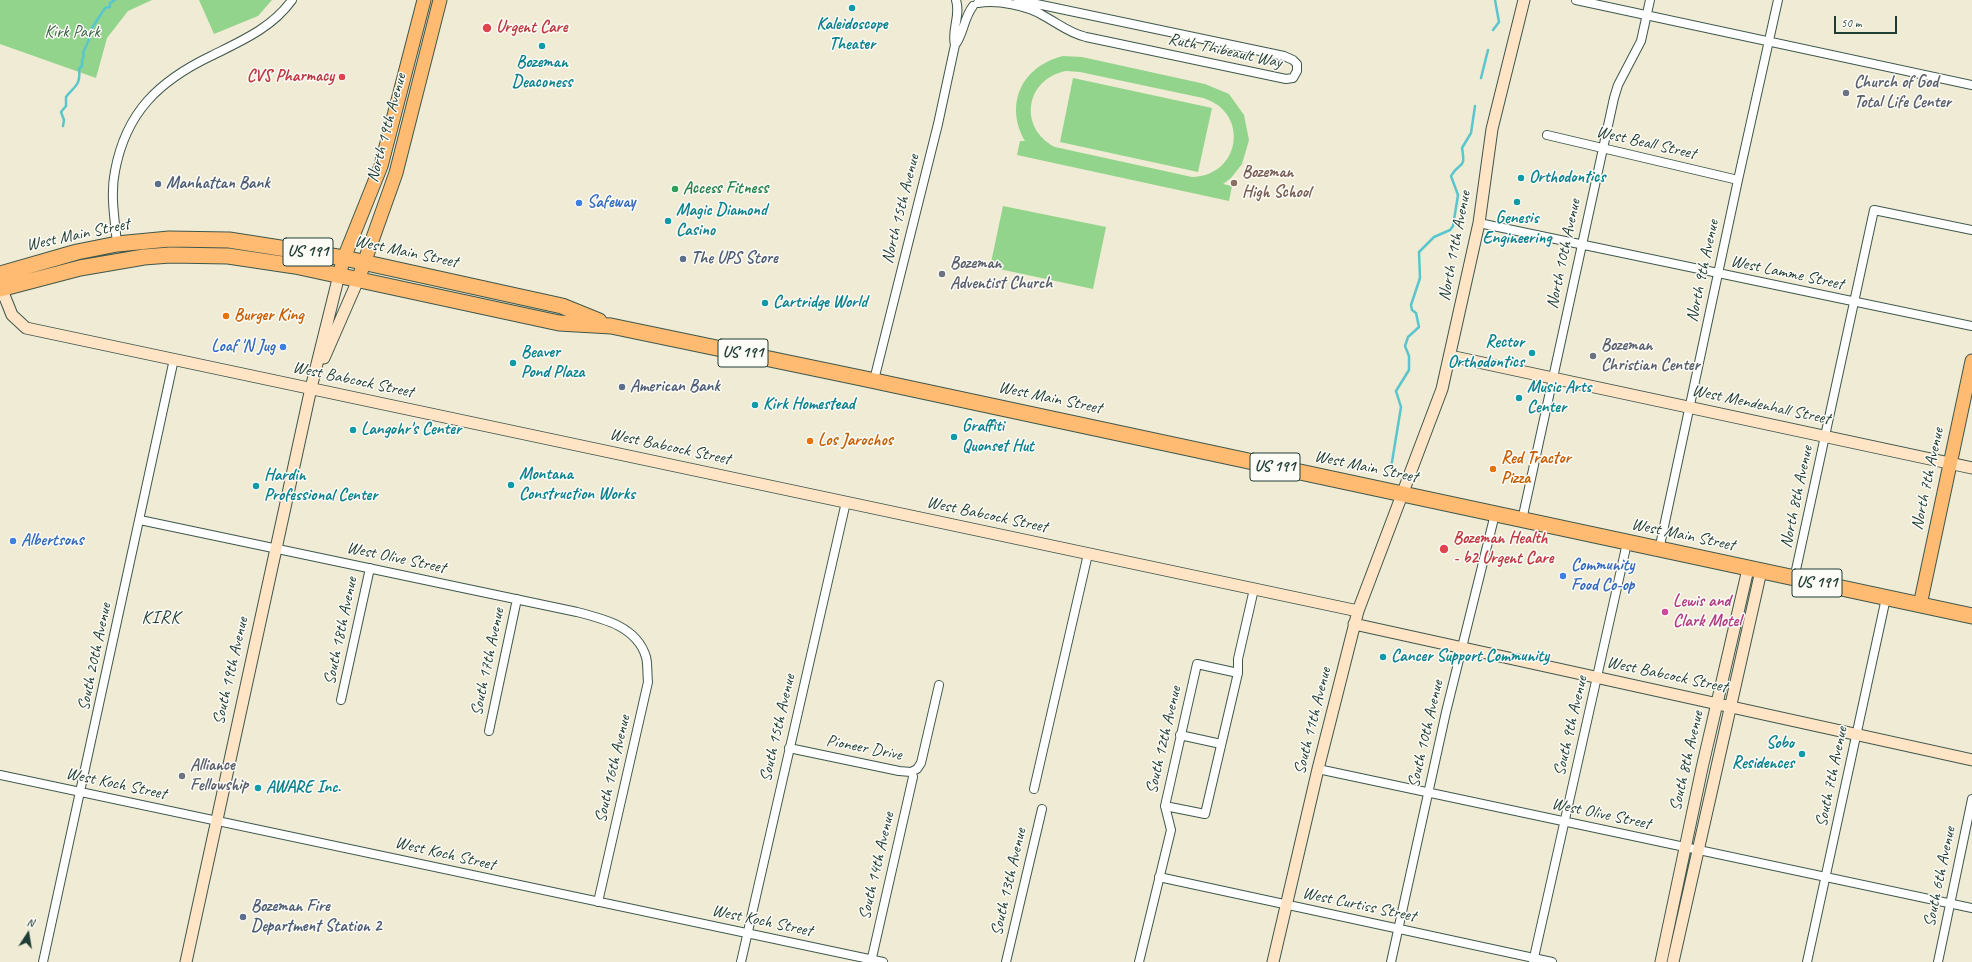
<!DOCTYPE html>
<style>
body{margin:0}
#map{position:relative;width:1972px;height:962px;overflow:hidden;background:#f0ebd4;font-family:Caveat,sans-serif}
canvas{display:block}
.north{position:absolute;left:8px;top:914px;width:40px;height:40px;-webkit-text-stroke:3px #fdfcf7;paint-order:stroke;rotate:12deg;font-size:11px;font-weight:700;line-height:16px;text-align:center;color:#1f3d34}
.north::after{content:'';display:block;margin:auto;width:14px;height:18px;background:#1f3d34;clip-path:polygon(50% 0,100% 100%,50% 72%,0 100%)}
.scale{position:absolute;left:1834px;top:16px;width:63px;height:18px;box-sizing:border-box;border:2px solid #1f3d34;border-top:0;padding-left:5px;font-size:12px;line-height:14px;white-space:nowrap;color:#1f3d34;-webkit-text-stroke:3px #fdfcf7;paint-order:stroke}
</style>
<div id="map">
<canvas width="1972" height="962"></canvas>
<div class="north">N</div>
<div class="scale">50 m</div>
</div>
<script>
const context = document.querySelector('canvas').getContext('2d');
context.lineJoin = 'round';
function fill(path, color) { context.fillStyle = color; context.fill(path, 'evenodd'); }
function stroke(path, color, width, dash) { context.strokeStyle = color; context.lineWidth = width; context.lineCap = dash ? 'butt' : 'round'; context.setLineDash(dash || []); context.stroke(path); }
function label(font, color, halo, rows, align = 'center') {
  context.font = font + ' Caveat,sans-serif'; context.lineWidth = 3; context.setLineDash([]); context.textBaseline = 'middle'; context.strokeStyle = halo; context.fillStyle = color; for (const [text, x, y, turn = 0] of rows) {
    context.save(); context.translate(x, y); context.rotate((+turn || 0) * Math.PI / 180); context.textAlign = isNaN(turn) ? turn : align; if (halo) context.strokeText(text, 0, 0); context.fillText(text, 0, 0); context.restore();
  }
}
const green = new Path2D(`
 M0,0H152L128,11L107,38L96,78L0,44Z
 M199,0H272L258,16L214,34Z
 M1063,56L1082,57L1205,84L1229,94L1244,115L1249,140L1242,164L1231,178L1223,184L1232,186L1229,201L1017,155L1020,141H1025C1004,104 1022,66 1063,56ZM1066,71L1080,72L1203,98C1250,112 1241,176 1192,177L1055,147C1018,128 1025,79 1066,71Z
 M1073,78L1212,108L1198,172L1060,142Z
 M1003,206L1106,227L1093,289L990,267Z`);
const stream = new Path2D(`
 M1493,30L1499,22L1495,0
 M1481,78L1488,50
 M63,126L64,120L61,112L66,106V97C74,86 81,86 79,69L82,66V60L84,56L83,53L90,37V31L105,8L110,7V3L115,0
 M1391,468L1401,407L1396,391L1409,370V356L1405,346L1408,337L1419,327L1416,313L1412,310L1411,305L1420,278L1419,252L1434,237L1450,230L1453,226L1458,195L1451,176C1460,160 1466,171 1462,148L1471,133L1475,106`);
const street = new Path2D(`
 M1576,0L1972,85
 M978,3C997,0 1027,5 1044,16C1059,24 1069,33 1086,37L1286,79L1293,78L1297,71V64L1293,60L1284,56L1018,0
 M955,45C964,34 963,19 973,6
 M1547,135L1738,180
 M1479,223L1972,326
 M117,244C115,220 110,195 115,171C126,112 159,81 211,56C241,41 272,28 292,0
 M874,380L938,124L955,45C951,30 961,16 956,0
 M140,520L577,612C605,619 637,627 646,657C648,665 647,674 648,682L598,902
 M1522,520L1614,98L1618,85L1641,41L1650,0
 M1659,550L1738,180L1778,0
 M1794,579L1874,210L1972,230
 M341,700L370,568
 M489,731L517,599
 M1180,735L1221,744
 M789,748L899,771L911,772L917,769L921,763L939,685
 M1318,769L1972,908
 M0,775L883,962
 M1034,789L1088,554
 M1165,806L1205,814L1238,673V659L1254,589
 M1159,877L1552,962
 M43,962L174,359
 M741,962L846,502
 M871,962L913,777
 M1006,962L1042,809
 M1139,962L1171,830L1165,806L1197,664L1238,673
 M1391,962L1446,712L1495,514
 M1533,962L1627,543
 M1807,962L1886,598
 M1938,962L1972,799`);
const secondary = new Path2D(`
 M0,285L12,315L26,328L1358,611
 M1450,356L1972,468
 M324,358L358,280
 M1354,624L1972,760
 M186,962L311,388L339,275
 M1273,962L1318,769L1358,611L1442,389L1479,223L1492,129L1524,0
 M1661,962L1702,768L1748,569
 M1673,962L1761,571`);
const primary = new Path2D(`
 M339,275L344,258L381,166L424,0
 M358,280L396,173L440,0
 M1920,605L1972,361`);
const highway = new Path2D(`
 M0,274L77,252L117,244L169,239L229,240L344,258L562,306L599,321
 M0,289L80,268L144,257L170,255L228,256L295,266L559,323L611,326L861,378L1972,616`);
const markers = [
 [852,8,4,"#0f9aa8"],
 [487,28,5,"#e0444e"],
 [542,46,4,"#0f9aa8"],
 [342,77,4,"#e0444e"],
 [1846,93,4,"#6b7280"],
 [1521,178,4,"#0f9aa8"],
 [1234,183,4,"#8d6e63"],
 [158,184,4,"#5c6f8a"],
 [675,189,4,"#2e9e5b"],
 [1517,202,4,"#0f9aa8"],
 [579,203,4,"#3f7fe0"],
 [668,221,4,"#0f9aa8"],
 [683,259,4,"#5c6f8a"],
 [942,274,4,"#6b7280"],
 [765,303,4,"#0f9aa8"],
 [226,316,4,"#e8710a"],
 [283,347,4,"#3f7fe0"],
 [1532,353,4,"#0f9aa8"],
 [1593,356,4,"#6b7280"],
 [513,363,4,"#0f9aa8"],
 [622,387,4,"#5c6f8a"],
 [1519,398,4,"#0f9aa8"],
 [755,405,4,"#0f9aa8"],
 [353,430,4,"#0f9aa8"],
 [954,437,4,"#0f9aa8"],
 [810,441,4,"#e8710a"],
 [1493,469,4,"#e8710a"],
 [511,485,4,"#0f9aa8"],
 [256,486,4,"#0f9aa8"],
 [13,541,4,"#3f7fe0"],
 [1444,549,5,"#e0444e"],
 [1563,576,4,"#3f7fe0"],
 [1665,612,4,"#d1479c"],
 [1383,657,4,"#0f9aa8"],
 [1802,754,4,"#0f9aa8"],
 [182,776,4,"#6b7280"],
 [258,788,4,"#0f9aa8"],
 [243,917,4,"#5c6f8a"]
];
const shields = [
 [308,252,50],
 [743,353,50],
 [1275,467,50],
 [1817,583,50]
];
const shieldNames = [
 ["US 191",308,252],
 ["US 191",743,353],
 ["US 191",1275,467],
 ["US 191",1817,583]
];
const cultureNames = [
 ["Kaleidoscope",852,25,"center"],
 ["Theater",852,45,"center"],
 ["Bozeman",542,63,"center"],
 ["Deaconess",542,83,"center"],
 ["Orthodontics",1529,178],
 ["Magic Diamond",676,211],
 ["Casino",676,231],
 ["Genesis",1517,219,"center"],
 ["Engineering",1517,239,"center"],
 ["Cartridge World",773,303],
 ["Rector",1524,343,"right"],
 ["Orthodontics",1524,363,"right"],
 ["Beaver",521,353],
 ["Pond Plaza",521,373],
 ["Music Arts",1527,388],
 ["Center",1527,408],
 ["Kirk Homestead",763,405],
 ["Graffiti",962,427],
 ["Quonset Hut",962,447],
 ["Langohr's Center",361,430],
 ["Montana",519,475],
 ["Construction Works",519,495],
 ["Hardin",264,476],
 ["Professional Center",264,496],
 ["Cancer Support Community",1391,657],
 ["Sobo",1794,744,"right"],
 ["Residences",1794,764,"right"],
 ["AWARE Inc.",266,788]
];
const healthNames = [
 ["Urgent Care",496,28],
 ["CVS Pharmacy",334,77,"right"],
 ["Bozeman Health",1453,539],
 ["- b2 Urgent Care",1453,559]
];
const parkNames = [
 ["Kirk Park",72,33]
];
const streetNames = [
 ["Ruth Thibeault Way",1225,51,12],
 ["North 19th Avenue",387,128,-75],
 ["West Beall Street",1646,143,13],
 ["North 15th Avenue",901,209,-76],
 ["West Main Street",78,235,-12],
 ["North 11th Avenue",1455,246,-79],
 ["West Main Street",406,252,12],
 ["North 10th Avenue",1564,254,-78],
 ["North 9th Avenue",1703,271,-78],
 ["West Lamme Street",1787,273,12],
 ["West Babcock Street",353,380,12],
 ["West Main Street",1050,398,12],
 ["West Mendenhall Street",1761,405,12],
 ["West Babcock Street",670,447,12],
 ["West Main Street",1366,467,12],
 ["North 7th Avenue",1928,479,-78],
 ["North 8th Avenue",1797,497,-78],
 ["West Babcock Street",987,515,12],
 ["West Main Street",1683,535,12],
 ["West Olive Street",396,558,12],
 ["South 18th Avenue",341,631,-78],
 ["South 20th Avenue",95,657,-78],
 ["South 17th Avenue",488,662,-78],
 ["South 19th Avenue",231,671,-77],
 ["West Babcock Street",1667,675,12],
 ["South 11th Avenue",1313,721,-76],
 ["South 9th Avenue",1571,726,-77],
 ["South 15th Avenue",778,728,-77],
 ["South 10th Avenue",1426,734,-77],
 ["South 12th Avenue",1164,740,-77],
 ["Pioneer Drive",864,748,11],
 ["South 8th Avenue",1687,761,-77],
 ["South 16th Avenue",613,769,-77],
 ["South 7th Avenue",1832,777,-78],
 ["West Koch Street",116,784,12],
 ["West Olive Street",1601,814,12],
 ["West Koch Street",445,854,13],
 ["South 14th Avenue",877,866,-77],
 ["South 6th Avenue",1940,877,-78],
 ["South 13th Avenue",1009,882,-77],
 ["West Curtiss Street",1359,905,12],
 ["West Koch Street",762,921,12]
];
const worshipNames = [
 ["Church of God",1854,83],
 ["Total Life Center",1854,103],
 ["Bozeman",950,264],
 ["Adventist Church",950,284],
 ["Bozeman",1601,346],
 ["Christian Center",1601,366],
 ["Alliance",190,766],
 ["Fellowship",190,786]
];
const educationNames = [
 ["Bozeman",1242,173],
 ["High School",1242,193]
];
const serviceNames = [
 ["Manhattan Bank",166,184],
 ["The UPS Store",691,259],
 ["American Bank",630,387],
 ["Bozeman Fire",251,907],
 ["Department Station 2",251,927]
];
const leisureNames = [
 ["Access Fitness",683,189]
];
const shopNames = [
 ["Safeway",587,203],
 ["Loaf 'N Jug",275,347,"right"],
 ["Albertsons",21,541],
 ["Community",1571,566],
 ["Food Co-op",1571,586]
];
const foodNames = [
 ["Burger King",234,316],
 ["Los Jarochos",818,441],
 ["Red Tractor",1501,459],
 ["Pizza",1501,479]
];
const hotelNames = [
 ["Lewis and",1673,602],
 ["Clark Motel",1673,622]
];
const neighbourhoodNames = [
 ["KIRK",161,618]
];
fill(green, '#92d48b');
stroke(stream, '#59c6ce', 2.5);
stroke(street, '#3e574c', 10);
stroke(secondary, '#3e574c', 13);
stroke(primary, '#3e574c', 15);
stroke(highway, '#3e574c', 17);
stroke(street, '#fff', 8);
stroke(secondary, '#ffe4c6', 11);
stroke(primary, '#febb71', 13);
stroke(highway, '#febb71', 15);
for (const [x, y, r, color] of markers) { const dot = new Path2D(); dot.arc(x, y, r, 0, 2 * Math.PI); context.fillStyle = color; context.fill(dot); stroke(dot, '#fdfcf7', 1.5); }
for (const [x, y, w] of shields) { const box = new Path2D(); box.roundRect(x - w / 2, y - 14, w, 28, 3); context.fillStyle = '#fdfcf7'; context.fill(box); stroke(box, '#1f3d34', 1); }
label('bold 16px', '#1f3d34', null, shieldNames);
label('bold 17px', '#0d838f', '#fdfcf7', cultureNames, 'left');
label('bold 17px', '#be3a42', '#fdfcf7', healthNames, 'left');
label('17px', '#3c634a', '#fdfcf7', parkNames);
label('17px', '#1f3d34', '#fdfcf7', streetNames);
label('bold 17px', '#5b616d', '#fdfcf7', worshipNames, 'left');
label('bold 17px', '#785e54', '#fdfcf7', educationNames, 'left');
label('bold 17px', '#4e5e75', '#fdfcf7', serviceNames, 'left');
label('bold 17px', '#27864d', '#fdfcf7', leisureNames, 'left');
label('bold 17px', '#366cbe', '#fdfcf7', shopNames, 'left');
label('bold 17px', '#c56008', '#fdfcf7', foodNames, 'left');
label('bold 17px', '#b23c85', '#fdfcf7', hotelNames, 'left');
context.letterSpacing = '1px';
label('18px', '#1f3d34', '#fdfcf7', neighbourhoodNames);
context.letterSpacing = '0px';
</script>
